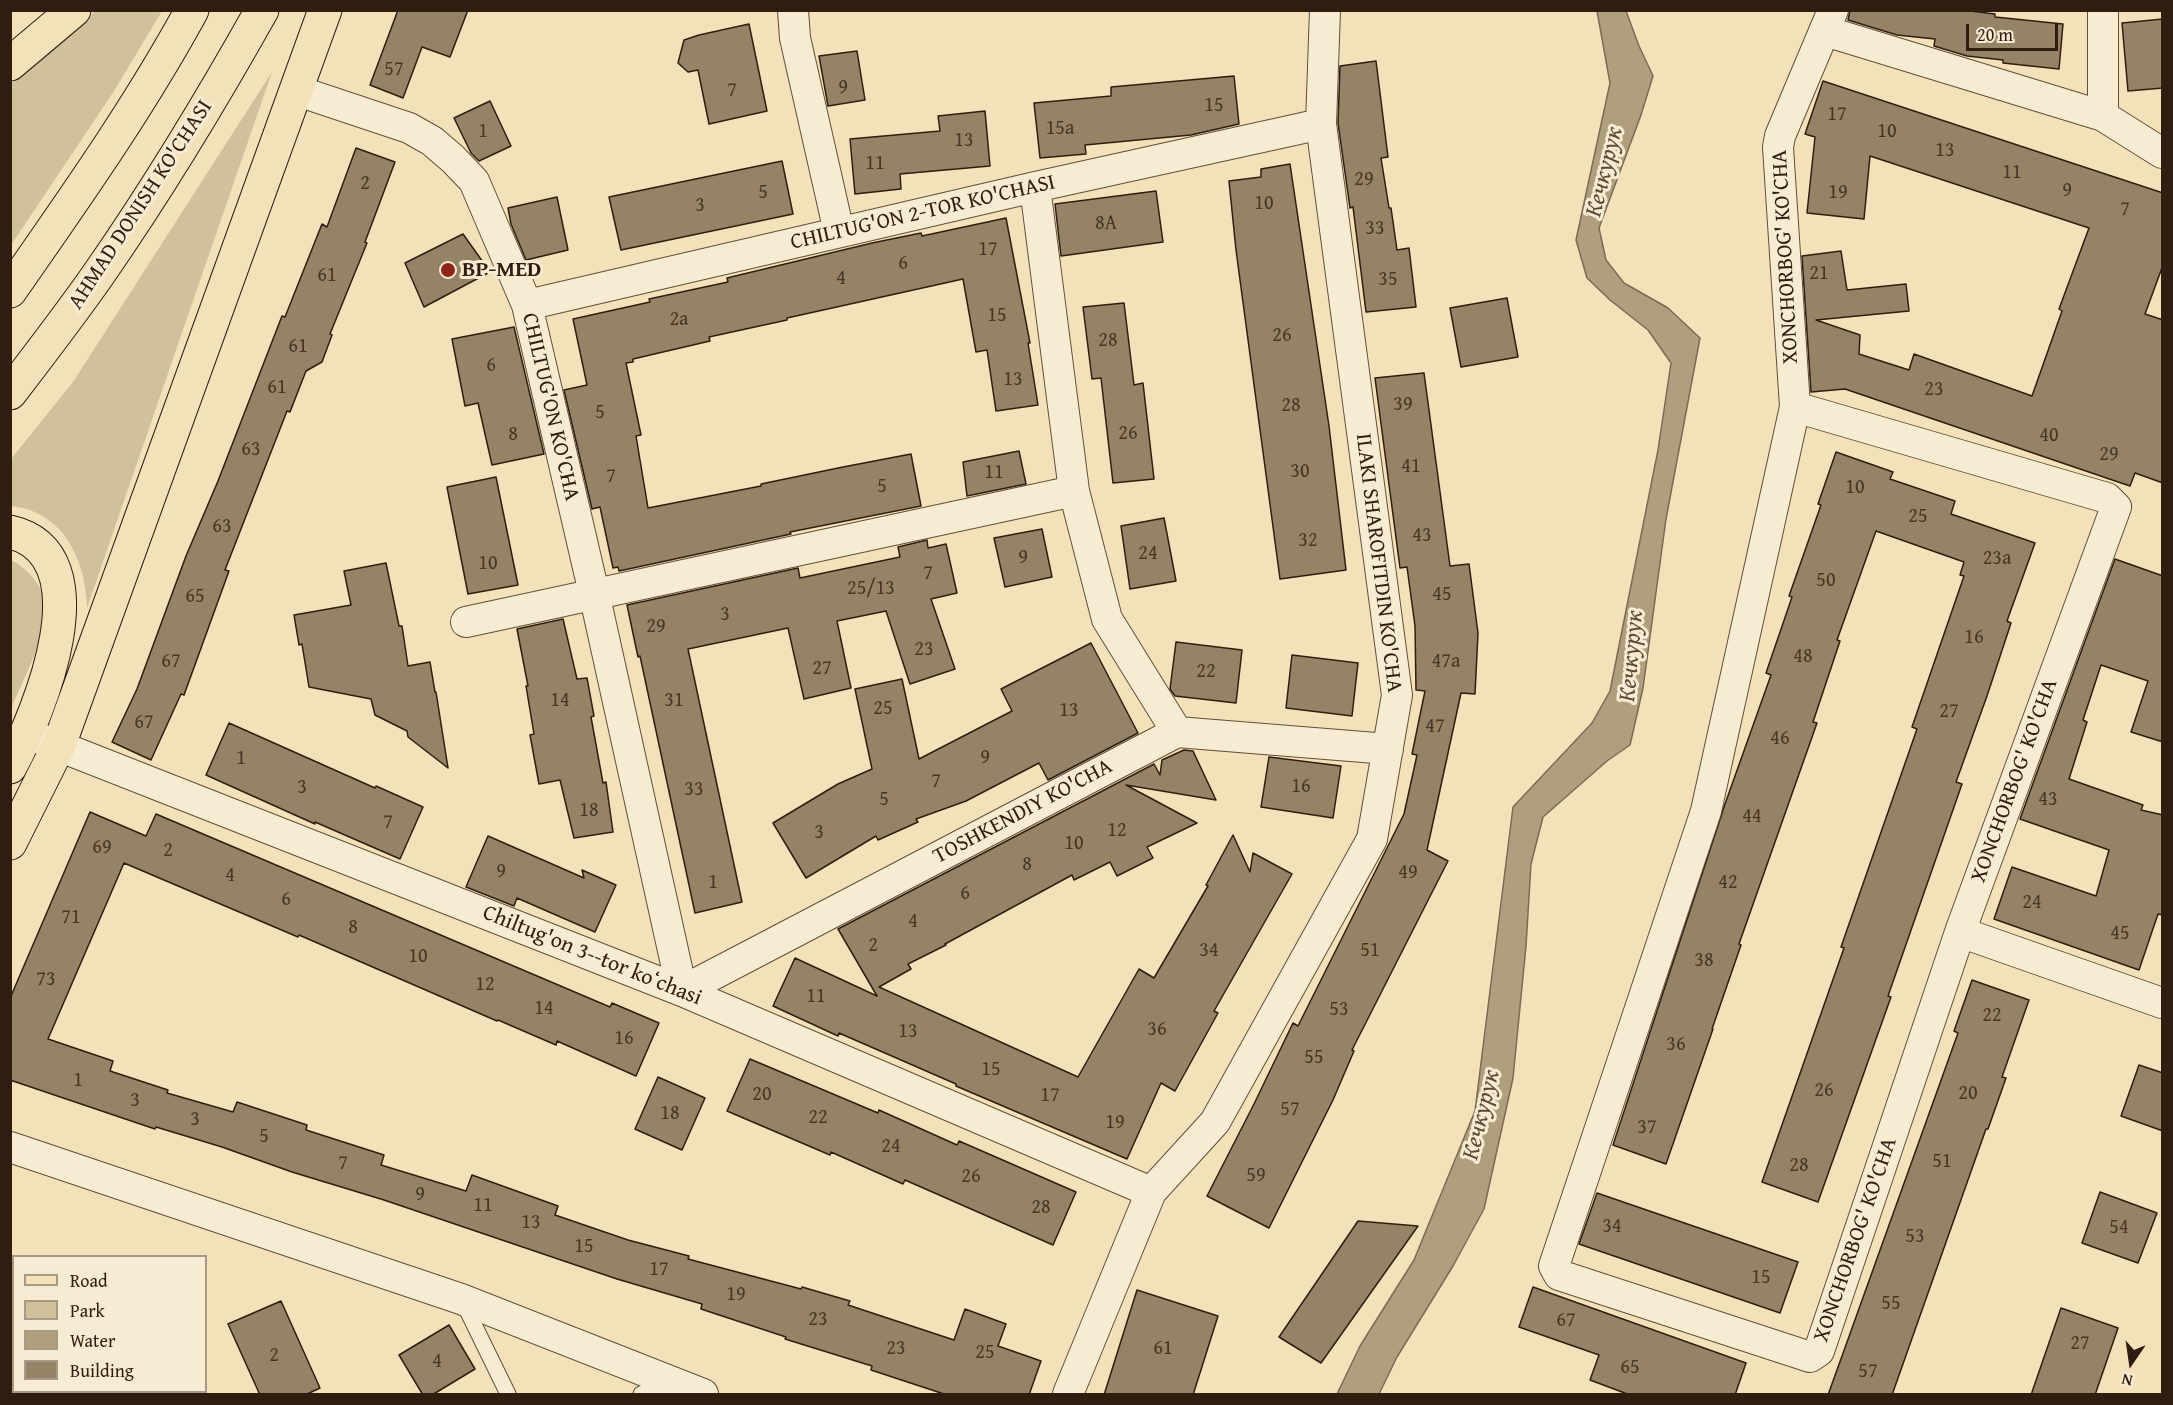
<!DOCTYPE html>
<meta charset="utf-8">
<style>
body{margin:0}
#map{position:relative;width:2173px;height:1405px;overflow:hidden;background:#f2e1b9;font-family:"Gentium Book Plus",serif}
canvas{display:block}
.frame{position:absolute;inset:0;border:12px solid #2f1e0f;pointer-events:none}
.legend{position:absolute;left:12px;top:1255px;width:195px;height:138px;box-sizing:border-box;background:#f7ecd2;border:2px solid #a79a84;margin:0;padding:8px 10px;list-style:none;font-size:18px;color:#2f1e0f}
.legend li{display:flex;align-items:center;gap:12px;height:30px}
.legend b{width:30px;border:2px solid #a79a84}
.north{position:absolute;left:2101px;top:1333px;width:60px;height:60px;-webkit-text-stroke:4px #f7ecd2;paint-order:stroke;rotate:193deg;font-size:16px;font-weight:700;line-height:24px;text-align:center;color:#2f1e0f}
.north::after{content:'';display:block;margin:auto;width:21px;height:27px;background:#2f1e0f;clip-path:polygon(50% 0,100% 100%,50% 72%,0 100%)}
.scale{position:absolute;left:1966px;top:24px;width:92px;height:27px;box-sizing:border-box;border:3px solid #2f1e0f;border-top:0;padding-left:8px;font-size:18px;line-height:21px;white-space:nowrap;color:#2f1e0f;-webkit-text-stroke:4px #f7ecd2;paint-order:stroke}
</style>
<div id="map">
<canvas width="2173" height="1405"></canvas>
<div class="frame"></div>
<ul class="legend">
<li><b style="height:8px;background:#f2e1b9"></b>Road</li>
<li><b style="height:16px;background:#d1c09c"></b>Park</li>
<li><b style="height:16px;background:#b09f7f"></b>Water</li>
<li><b style="height:16px;background:#948367"></b>Building</li>
</ul>
<div class="north">N</div>
<div class="scale">20 m</div>
</div>
<script>
const context = document.querySelector('canvas').getContext('2d');
context.lineJoin = 'round';
function fill(path, color) { context.fillStyle = color; context.fill(path, 'evenodd'); }
function stroke(path, color, width, dash) { context.strokeStyle = color; context.lineWidth = width; context.lineCap = dash ? 'butt' : 'round'; context.setLineDash(dash || []); context.stroke(path); }
function label(font, color, halo, rows, align = 'center') {
  context.font = font + ' "Gentium Book Plus",serif'; context.lineWidth = 6; context.setLineDash([]); context.textBaseline = 'middle'; context.strokeStyle = halo; context.fillStyle = color; for (const [text, x, y, turn = 0] of rows) {
    context.save(); context.translate(x, y); context.rotate((+turn || 0) * Math.PI / 180); context.textAlign = isNaN(turn) ? turn : align; if (halo) context.strokeText(text, 0, 0); context.fillText(text, 0, 0); context.restore();
  }
}
const green = new Path2D(`
 M96,11H162L114,91L11,245V84Z
 M272,72L87,608C86,560 63,511 11,506V459L73,382Z
 M11,560C26,568 43,584 44,603C48,636 23,679 11,709Z`);
const water = new Path2D(`
 M1597,11H1626L1639,46L1653,76L1641,115L1599,228L1606,260L1624,283L1668,308L1700,338L1666,519L1643,688L1630,745L1607,761L1543,817L1531,864L1526,946L1513,1078L1484,1209L1453,1266L1397,1357L1379,1394H1337L1360,1346L1414,1260L1475,1111L1513,807L1592,723L1610,691L1658,450L1671,363L1648,330L1610,300L1587,278L1576,240L1610,83Z`);
const building = new Path2D(`
 M398,10H468L450,57L422,47L403,98L370,85Z
 M1850,10H1962L1995,14V17L2063,24L2059,69L2003,63V60L1967,56L1934,46L1935,39L1897,35L1848,20Z
 M2163,19V88L2128,91L2122,23Z
 M749,24L767,111L709,124L698,70L688,72L678,63L684,40L699,35Z
 M857,51L865,100L828,106L819,56Z
 M1376,61L1388,157L1381,158L1389,208H1391L1397,250L1409,248L1416,307L1366,312L1353,207L1350,208L1338,123L1340,66Z
 M1234,76L1239,124L1191,135L1085,145L1086,154L1040,158L1034,103L1111,96V87Z
 M1823,81L2163,193V265L2145,314L2163,320V483L2135,473L2130,486L1845,389L1811,392L1802,256L1841,251L1847,290L1906,284L1909,311L1816,320L1860,335L1859,354L1909,370L1914,354L2032,396L2062,311L2059,309L2089,228L1870,156L1864,219L1807,213L1815,137L1805,134Z
 M490,101L511,146L479,161L471,153L454,118Z
 M985,111L990,166L900,174L901,189L855,194L850,139L940,131L938,116Z
 M356,148L395,162L365,242L367,243L330,334L332,335L322,362L306,371L290,412L287,411L225,570L229,571L184,695L181,694L151,760L112,742L137,689L186,556L218,481L282,316L285,317L322,224L327,227Z
 M782,161L793,214L621,250L609,197Z
 M1290,164L1329,426L1346,570L1280,579L1236,250L1229,181L1261,177V169Z
 M1156,191L1163,242L1061,256L1055,204Z
 M557,197L568,250L526,260L511,224L508,208Z
 M1006,218L1030,343H1028L1038,405L996,411L987,350L976,352L963,279L787,318V320L709,337L710,341L633,359V362L626,363L641,435L636,436L648,508L761,486V484L843,467L911,454L921,506L790,532L791,534L619,571L618,567L613,568L600,507L592,509L564,390L587,385L573,319L650,302L649,299L728,282L727,278L872,243L921,233L922,236Z
 M463,234L490,272L424,307L405,263Z
 M1507,298L1518,357L1461,367L1450,308Z
 M1124,303L1134,385L1143,383L1154,479L1113,483L1101,378L1092,379L1083,307Z
 M514,327L544,454L492,465L478,403L465,406L452,339Z
 M1424,373L1450,566L1469,564L1478,633L1475,694L1461,693L1427,850L1448,861L1352,1050L1354,1051L1333,1100L1269,1228L1207,1196L1254,1104L1293,1023L1298,1026L1404,814L1417,755L1412,754L1425,691L1416,690L1415,626L1407,567L1400,568L1375,378Z
 M1019,451L1026,484L967,496L963,462Z
 M1836,452L1893,472L1890,479L1955,501L1951,514L2035,543L2007,621L2011,623L1987,696L1956,782L1962,784L1888,996L1891,997L1818,1202L1762,1182L1844,948L1841,947L1917,729L1912,727L1964,576L1960,575L1964,562L1876,531L1837,640L1840,641L1813,722L1817,723L1739,944L1741,945L1712,1029H1713L1666,1164L1613,1145L1725,804L1771,675L1766,673L1792,597L1789,596L1821,505L1818,504Z
 M496,477L518,585L468,594L447,487Z
 M1164,518L1176,581L1130,589L1121,526Z
 M1042,529L1052,577L1005,587L994,538Z
 M927,540L928,548L946,544L957,593L931,599L955,669L910,684L886,611L837,621L851,688L804,699L788,628L688,649L742,902L695,913L640,656L638,657L627,605L798,568L800,578L900,557L898,547Z
 M2115,559L2163,576V742L2131,732L2148,681L2101,665L2083,720L2087,722L2069,779L2143,805L2141,810L2163,815V915L2158,914L2139,970L1994,919L2012,867L2096,896L2109,850L2020,819Z
 M386,563L399,626H402L408,666L430,662L435,692H436L448,768L408,737L407,731L375,715L371,699L309,687L302,644L299,645L294,615L351,605L344,571Z
 M563,619L577,679L587,678L594,716L591,717L603,783L606,782L613,832L574,838L560,780L539,784L530,735L534,734L526,686H528L517,629Z
 M1176,642L1242,650L1236,703L1175,696L1170,689Z
 M1091,643L1138,733L1048,780L1039,763L966,801L916,819L918,822L878,840L876,836L806,878L773,823L838,784L872,769L855,689L902,679L919,759L1012,711L1001,689Z
 M1292,655L1358,663L1352,716L1286,708Z
 M229,723L375,788L376,786L423,807L400,859L315,822V824L206,775Z
 M1184,750L1193,751L1216,800L1126,785L1197,823L1147,847L1153,858L1117,876L1110,862L1074,880L1072,875L945,944L946,945L908,964L911,969L879,987L1078,1077L1139,969L1154,978L1208,886L1206,885L1233,835L1250,872L1253,853L1292,874L1214,1011L1218,1013L1175,1091L1161,1083L1127,1159L956,1086V1084L839,1033L838,1036L773,1006L795,958L877,996L838,929L1154,764L1160,775L1162,760Z
 M1269,757L1341,766L1333,818L1261,807Z
 M90,812L146,836L156,814L610,1007L612,1003L659,1023L636,1076L557,1041L556,1045L498,1020L497,1021L299,935L298,937L124,863L48,1039L113,1061L110,1071L168,1090L167,1093L233,1112L237,1102L307,1125L306,1130L384,1155L381,1165L466,1191L472,1175L558,1206L555,1215L628,1240L689,1256L688,1259L801,1289L802,1287L850,1301L848,1305L954,1340L965,1309L1006,1324L998,1346L1041,1361L1029,1395H947L871,1370L872,1366L785,1339L786,1337L701,1309L702,1304L617,1279L384,1200L292,1172L222,1147L156,1127L155,1129L10,1080L11,996Z
 M488,836L584,878L582,870L616,885L595,932L517,898L514,906L466,887Z
 M1972,980L2029,1000L2002,1077L2006,1078L1988,1129H1986L1892,1395H1828L1958,1033L1954,1031Z
 M750,1059L878,1113L879,1110L957,1145L959,1141L1076,1192L1053,1245L905,1180L903,1184L831,1152L830,1155L727,1111Z
 M2139,1065L2163,1073V1131L2121,1116Z
 M658,1077L705,1098L682,1150L635,1129Z
 M2100,1192L2157,1213L2138,1263L2082,1243Z
 M1597,1193L1798,1262L1780,1313L1579,1244Z
 M1358,1221L1418,1226L1321,1363L1279,1337Z
 M1533,1287L1746,1363L1735,1395H1630L1590,1380L1599,1355L1519,1327Z
 M1137,1290L1218,1316L1193,1395H1104Z
 M281,1301L320,1388L305,1395H260L228,1324Z
 M2061,1308L2118,1328L2095,1395H2031Z
 M449,1325L475,1369L432,1395H423L399,1355Z`);
const lane = new Path2D(`
 M462,1300L508,1394
 M641,1394L668,1381`);
const street = new Path2D(`
 M793,10L795,38L839,232
 M1825,31L2103,116V10
 M295,90L409,128L432,141L453,159L474,181L527,305L594,593L682,991L1177,732L1388,749
 M2103,116L2162,153
 M1035,187L1074,491L1107,619L1177,732
 M527,305L1035,187L1321,124
 M1795,407L2107,498L2116,507L1960,932L1819,1351L1810,1357L1559,1275L1554,1266L1706,811L1795,407L1778,147L1780,136L1833,10
 M466,622L1074,491
 M28,734L682,991L1151,1192
 M1960,932L2162,1003
 M10,1147L461,1299L703,1394
 M1068,1394L1151,1192L1215,1122L1372,839L1397,695L1321,124L1325,10`);
const primary = new Path2D(`
 M10,64L74,10
 M10,291C74,199 138,109 192,10
 M10,393C40,354 70,315 98,275C157,190 211,101 262,10
 M10,532C106,554 38,715 10,767
 M10,843L59,745L325,10`);
const markers = [
 [448,270,8,"#8f2418"]
];
const numberNames = [
 ["57",394,70],
 ["9",843,88],
 ["7",732,91],
 ["15",1214,106],
 ["17",1837,115],
 ["15a",1060,129],
 ["1",483,132],
 ["10",1887,132],
 ["13",964,141],
 ["13",1945,151],
 ["11",875,164],
 ["11",2012,173],
 ["29",1364,180],
 ["2",365,184],
 ["9",2067,191],
 ["5",763,193],
 ["19",1838,193],
 ["10",1264,204],
 ["3",700,206],
 ["7",2125,210],
 ["8А",1106,224],
 ["33",1375,229],
 ["17",988,250],
 ["6",903,264],
 ["21",1819,274],
 ["61",327,276],
 ["4",841,279],
 ["35",1388,280],
 ["15",997,316],
 ["2a",679,320],
 ["26",1282,336],
 ["28",1108,341],
 ["61",298,347],
 ["6",491,366],
 ["13",1013,380],
 ["61",277,388],
 ["23",1934,390],
 ["39",1403,405],
 ["28",1291,406],
 ["5",600,413],
 ["26",1128,434],
 ["8",513,435],
 ["40",2049,436],
 ["63",251,450],
 ["29",2109,455],
 ["41",1411,467],
 ["30",1300,472],
 ["11",994,473],
 ["7",611,477],
 ["5",882,487],
 ["10",1855,488],
 ["25",1918,517],
 ["63",222,527],
 ["43",1422,536],
 ["32",1308,541],
 ["24",1148,554],
 ["9",1023,558],
 ["23a",1997,559],
 ["10",488,564],
 ["7",928,574],
 ["50",1826,581],
 ["25/13",871,589],
 ["45",1442,595],
 ["65",195,597],
 ["3",725,615],
 ["29",656,627],
 ["16",1974,638],
 ["23",924,650],
 ["48",1803,657],
 ["67",171,662],
 ["47a",1446,662],
 ["27",822,669],
 ["22",1206,672],
 ["14",560,701],
 ["31",674,701],
 ["25",883,709],
 ["13",1069,711],
 ["27",1949,712],
 ["67",144,723],
 ["47",1435,727],
 ["46",1780,739],
 ["9",985,758],
 ["1",241,759],
 ["7",936,782],
 ["16",1301,787],
 ["3",302,788],
 ["33",694,790],
 ["5",884,800],
 ["43",2048,800],
 ["18",589,811],
 ["44",1752,817],
 ["7",388,823],
 ["12",1117,831],
 ["3",819,833],
 ["10",1074,844],
 ["69",102,848],
 ["2",168,851],
 ["8",1027,865],
 ["9",501,872],
 ["49",1408,873],
 ["4",230,876],
 ["1",713,883],
 ["42",1728,883],
 ["6",965,894],
 ["6",286,900],
 ["24",2032,903],
 ["71",71,918],
 ["4",913,922],
 ["8",353,928],
 ["45",2120,934],
 ["2",873,946],
 ["34",1209,951],
 ["51",1370,951],
 ["10",418,957],
 ["38",1704,961],
 ["73",46,980],
 ["12",485,985],
 ["11",816,997],
 ["14",544,1009],
 ["53",1339,1010],
 ["22",1992,1016],
 ["36",1157,1030],
 ["13",908,1032],
 ["16",624,1039],
 ["36",1676,1045],
 ["55",1314,1058],
 ["15",991,1070],
 ["1",78,1081],
 ["26",1824,1091],
 ["20",1968,1094],
 ["20",762,1095],
 ["17",1050,1096],
 ["3",135,1101],
 ["57",1290,1110],
 ["18",670,1114],
 ["22",818,1118],
 ["3",195,1120],
 ["19",1115,1123],
 ["37",1647,1128],
 ["5",264,1137],
 ["24",891,1147],
 ["51",1942,1162],
 ["7",343,1164],
 ["28",1799,1166],
 ["59",1256,1176],
 ["26",971,1177],
 ["9",420,1195],
 ["11",483,1206],
 ["28",1041,1208],
 ["13",531,1223],
 ["34",1612,1227],
 ["54",2119,1228],
 ["53",1915,1237],
 ["15",584,1247],
 ["17",659,1270],
 ["15",1761,1278],
 ["19",736,1295],
 ["55",1891,1304],
 ["23",818,1320],
 ["67",1566,1321],
 ["27",2080,1344],
 ["23",896,1349],
 ["61",1163,1349],
 ["25",985,1353],
 ["2",274,1356],
 ["4",437,1362],
 ["65",1630,1368],
 ["57",1868,1372]
];
const streetNames = [
 ["AHMAD DONISH KO'CHASI",141,205,-57],
 ["CHILTUG'ON 2-TOR KO'CHASI",923,213,-13],
 ["XONCHORBOG' KO'CHA",1786,257,-93],
 ["CHILTUG'ON KO'CHA",550,407,77],
 ["ILAKI SHAROFITDIN KO'CHA",1378,563,83],
 ["XONCHORBOG' KO'CHA",2015,781,-70],
 ["TOSHKENDIY KO'CHA",1023,812,-28],
 ["Chiltug'on 3--tor koʻchasi",592,956,22],
 ["XONCHORBOG' KO'CHA",1856,1240,-71]
];
const poiNames = [
 ["BP-MED",462,270]
];
const waterNames = [
 ["Кечкурук",1605,172,-76],
 ["Кечкурук",1632,656,-85],
 ["Кечкурук",1482,1115,-76]
];
fill(green, '#d1c09c');
fill(water, '#b09f7f');
stroke(water, '#7c6b52', 1.5);
fill(building, '#948367');
stroke(building, '#2f1e0f', 1.5);
stroke(lane, '#604f3a', 17);
stroke(street, '#604f3a', 32);
stroke(primary, '#2f1e0f', 35);
stroke(lane, '#f7ecd2', 15);
stroke(street, '#f7ecd2', 30);
stroke(primary, '#f2e1b9', 33);
for (const [x, y, r, color] of markers) { const dot = new Path2D(); dot.arc(x, y, r, 0, 2 * Math.PI); context.fillStyle = color; context.fill(dot); stroke(dot, '#f7ecd2', 2); }
label('20px', '#483725', null, numberNames);
label('22px', '#2f1e0f', '#f7ecd2', streetNames);
label('bold 22px', '#2f1e0f', '#f7ecd2', poiNames, 'left');
label('italic 24px', '#5c4b36', '#f7ecd2', waterNames);
</script>
